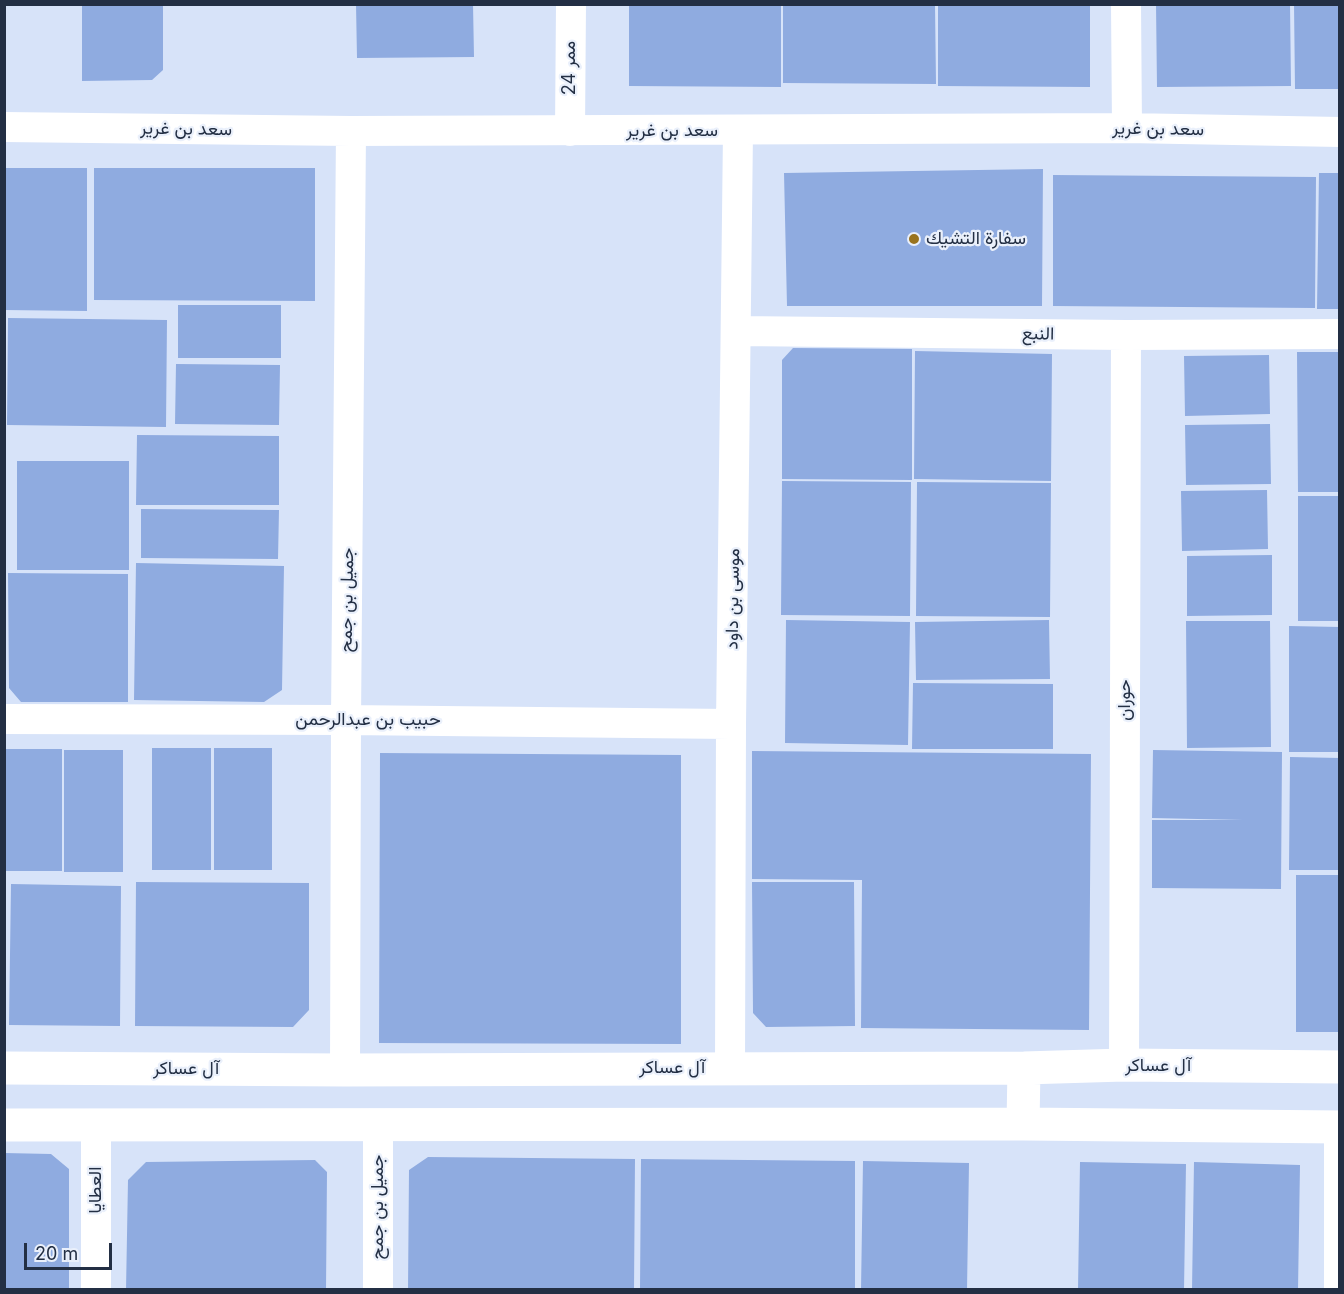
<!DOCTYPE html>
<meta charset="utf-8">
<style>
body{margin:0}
#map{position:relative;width:1344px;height:1294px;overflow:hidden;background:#d7e3f9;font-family:Inter,sans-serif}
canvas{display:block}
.frame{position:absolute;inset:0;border:6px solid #232f44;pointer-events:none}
.scale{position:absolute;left:24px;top:1243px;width:88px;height:27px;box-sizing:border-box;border:3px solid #232f44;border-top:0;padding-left:8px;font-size:18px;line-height:21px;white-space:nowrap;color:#232f44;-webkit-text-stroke:4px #eaf0fb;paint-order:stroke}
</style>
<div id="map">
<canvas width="1344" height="1294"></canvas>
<div class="frame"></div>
<div class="scale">20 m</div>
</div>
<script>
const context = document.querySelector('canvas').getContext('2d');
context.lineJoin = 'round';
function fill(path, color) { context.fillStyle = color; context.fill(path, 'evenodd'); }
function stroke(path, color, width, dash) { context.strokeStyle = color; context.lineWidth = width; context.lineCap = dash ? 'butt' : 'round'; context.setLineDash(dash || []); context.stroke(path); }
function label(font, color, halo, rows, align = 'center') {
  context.font = font + ' Inter,Vazirmatn,sans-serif'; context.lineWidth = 4.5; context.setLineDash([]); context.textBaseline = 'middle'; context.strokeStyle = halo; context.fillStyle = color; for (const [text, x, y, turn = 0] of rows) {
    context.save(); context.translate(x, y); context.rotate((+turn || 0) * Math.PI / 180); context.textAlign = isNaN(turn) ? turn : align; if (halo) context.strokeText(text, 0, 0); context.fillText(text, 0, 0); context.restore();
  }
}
const building = new Path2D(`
 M82,4H163V70L152,80L82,81Z
 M356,4H473L474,57L357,58Z
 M629,4H781V87L629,86Z
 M783,4H935L936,84L783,83Z
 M1156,4H1290L1291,86L1157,87Z
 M1294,4H1340V89H1295Z
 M938,5H1090V87L938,86Z
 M4,168H87V311L4,310Z
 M94,168H315V301L94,300Z
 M1043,169L1042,306H787L784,173Z
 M1319,173H1340V309H1317Z
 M1053,175L1316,177L1315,308L1053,306Z
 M178,305H281V358H178Z
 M8,318L167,320L166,427L7,425Z
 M793,348L912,349V480L782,479V360Z
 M915,351L1052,354L1051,481L914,479Z
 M1297,352H1340V492H1298Z
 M1269,355L1270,414L1185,416L1184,356Z
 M176,364L280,365L279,425L175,424Z
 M1270,424L1271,484L1186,485L1185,425Z
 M137,435L279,436V505H136Z
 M17,461H129V570H17Z
 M782,481L911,482L910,616L781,615Z
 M917,482L1051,483L1050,617L916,616Z
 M1267,490L1268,549L1182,551L1181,491Z
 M1298,496H1340V621H1298Z
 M141,509L279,510L278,559L141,558Z
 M1272,555V615L1187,616V556Z
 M136,563L284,566L282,690L264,702L134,700Z
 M8,573L128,574V702H21L9,688Z
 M786,620L910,622L908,745L785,743Z
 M1049,620L1050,679L916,680L915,622Z
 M1186,621H1270L1271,747L1187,748Z
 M1289,626L1340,627V752H1289Z
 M913,683L1053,684V749H912Z
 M152,748H211V870H152Z
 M214,748H272V870H214Z
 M4,749H62V871H4Z
 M64,750H123V872H64Z
 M1153,750L1282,752L1281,889L1152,888V820H1243L1152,818Z
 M752,751L1091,754L1089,1030L861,1028L862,880L752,879Z
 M380,753L681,755V1044L379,1043Z
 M1290,757L1340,758V870H1289Z
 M1296,875H1340V1032H1296Z
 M136,882L309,883V1010L293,1027L135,1026Z
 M752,882H854L855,1026L766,1027L753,1013Z
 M11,884L121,886L120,1026L9,1025Z
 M4,1153L51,1154L69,1169V1290H4Z
 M428,1157L635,1159L634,1290H408L409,1170Z
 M641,1159L855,1161V1290H640Z
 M315,1160L327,1172L326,1290H126L128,1180L146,1162Z
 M863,1161L969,1163L967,1290H861Z
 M1080,1162L1186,1164L1184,1290H1078Z
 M1194,1162L1300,1165L1298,1290H1192Z`);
const minor = new Path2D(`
 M1126,4L1127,128
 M4,127L351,131L1127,128L1340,132
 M570,131L571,4
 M737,331L1126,335L1340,334
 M4,719L346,720L731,724
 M1124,1065L1126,335
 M730,1068L731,724L738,131
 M345,1070L346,720L351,131
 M378,1125V1290
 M1339,1127V1290
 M96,1290V1126`);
const tertiary = new Path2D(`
 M4,1068L345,1070L1024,1068L1124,1065L1340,1067
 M1023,1124L1024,1068
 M4,1125L1023,1124L1340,1127`);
const markers = [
 [914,239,6,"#99731e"]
];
const streetNames = [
 ["ممر 24",570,68,-90],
 ["سعد بن غرير",186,129,1],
 ["سعد بن غرير",1158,129,1],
 ["سعد بن غرير",672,131],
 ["النبع",1038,334,1],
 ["موسى بن داود",733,599,-89],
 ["جميل بن جمح",347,600,-89],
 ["حوران",1125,700,-90],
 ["حبيب بن عبدالرحمن",368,720],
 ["آل عساكر",1158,1066],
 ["آل عساكر",672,1068],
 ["آل عساكر",186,1069],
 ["العطايا",96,1190,-90],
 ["جميل بن جمح",378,1207,-90]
];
const poiNames = [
 ["سفارة التشيك",926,239]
];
fill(building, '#8fabe0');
stroke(minor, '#fff', 30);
stroke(tertiary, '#fff', 33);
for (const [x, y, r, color] of markers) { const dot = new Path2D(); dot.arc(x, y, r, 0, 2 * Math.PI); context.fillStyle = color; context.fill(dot); stroke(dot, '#eaf0fb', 2); }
label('18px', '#232f44', '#eaf0fb', streetNames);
label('18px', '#232f44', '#eaf0fb', poiNames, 'left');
</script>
